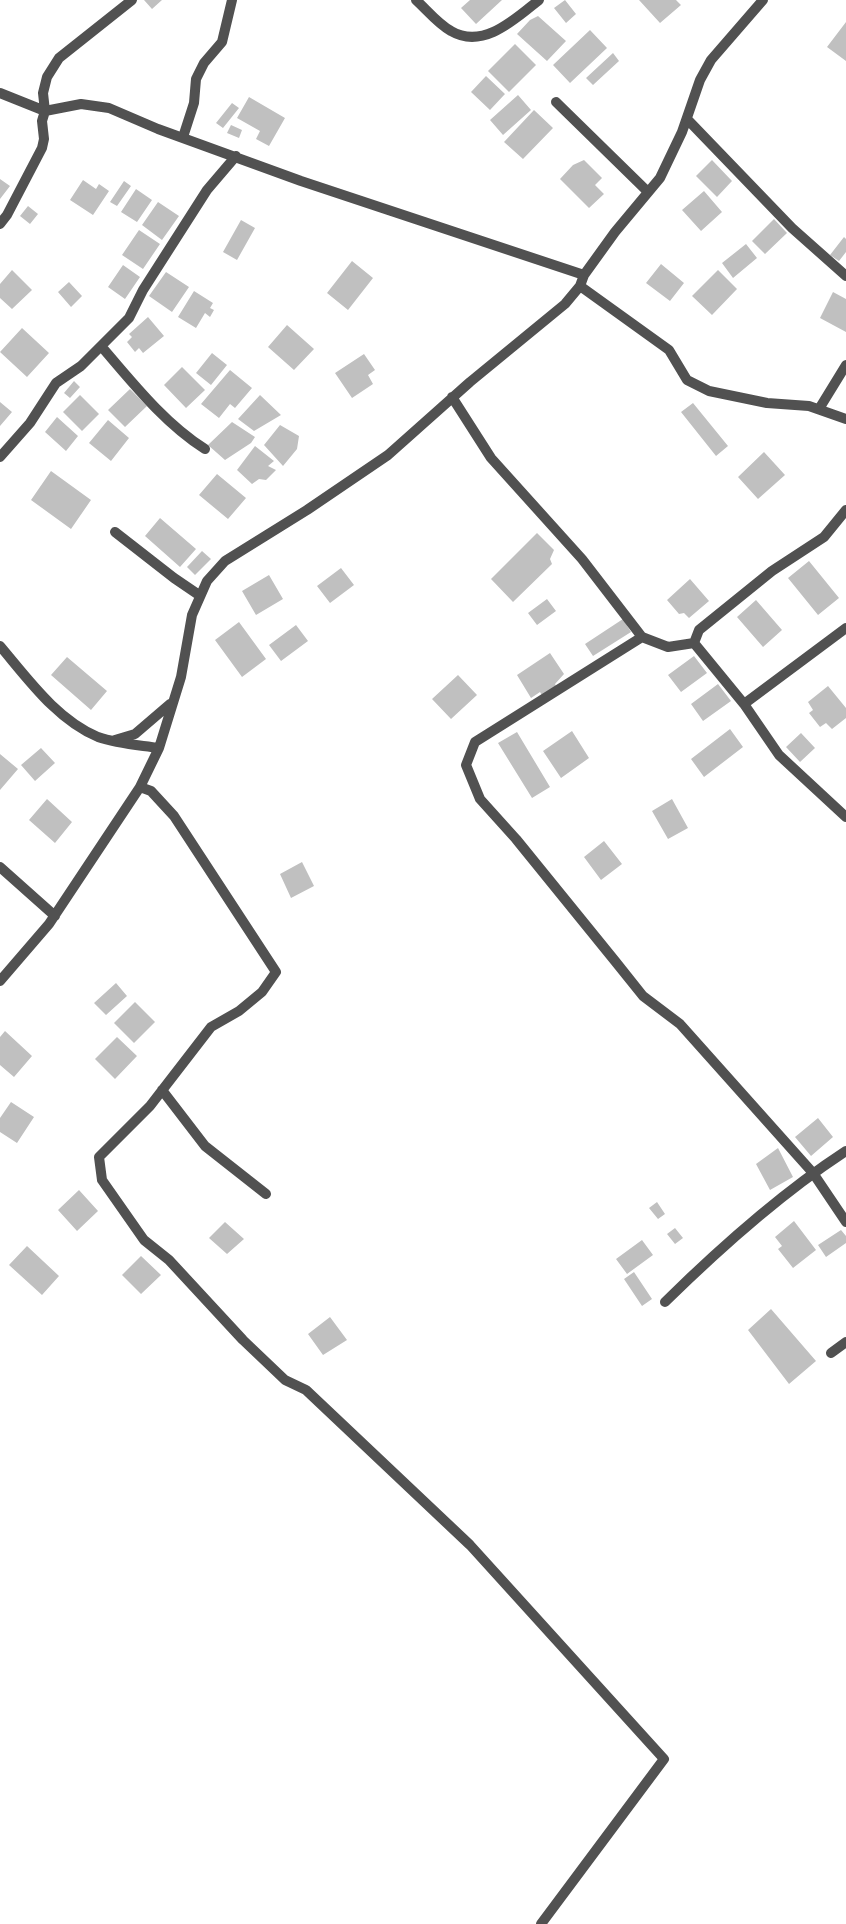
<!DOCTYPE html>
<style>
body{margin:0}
canvas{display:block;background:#fff}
</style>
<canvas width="846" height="1924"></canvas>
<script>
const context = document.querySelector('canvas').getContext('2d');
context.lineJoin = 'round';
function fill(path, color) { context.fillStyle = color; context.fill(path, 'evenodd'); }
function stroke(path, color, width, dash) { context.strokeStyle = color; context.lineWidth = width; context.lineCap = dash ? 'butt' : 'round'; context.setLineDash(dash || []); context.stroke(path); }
const building = new Path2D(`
 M144,0H162L152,9Z
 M470,0H502L476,24L461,8Z
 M565,0L576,14L566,23L554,8Z
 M639,0H676L681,5L660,23Z
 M538,16L566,41L547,61L517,34L530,20Z
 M846,22V61L827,47Z
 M590,30L607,48L570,83L553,65Z
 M515,44L536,65L509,92L488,71Z
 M613,53L619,61L593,85L586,78Z
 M486,76L505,94L490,110L471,92Z
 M518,95L531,110L503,135L490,120Z
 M249,97L285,118L269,146L256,139L260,131L237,118Z
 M232,103L239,108L223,128L216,123Z
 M534,110L553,128L523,159L504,142Z
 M231,125L242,130L239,138L227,133Z
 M584,160L602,178L595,185L604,194L589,208L560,179L573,165Z
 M712,160L732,181L717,197L696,176Z
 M0,179L10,186L0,199Z
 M83,180L96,189L99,184L109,191L93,215L70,200Z
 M124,181L131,186L117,206L110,202Z
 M136,189L152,200L137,222L121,212Z
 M704,191L722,212L701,231L682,210Z
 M158,202L179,216L162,240L142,225Z
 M28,206L38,214L30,224L20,216Z
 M774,219L787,233L765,254L752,241Z
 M241,220L255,228L237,260L223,252Z
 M139,230L160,244L143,269L122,255Z
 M844,237L846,239V252L839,261L830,255Z
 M746,244L757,258L733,278L722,263Z
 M352,261L373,278L348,310L327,293Z
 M661,264L684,283L670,301L646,283Z
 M123,265L140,277L125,299L108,287Z
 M12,270L32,290L12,309L0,298V284Z
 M718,270L737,289L712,315L692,296Z
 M166,272L189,287L172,312L149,296Z
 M69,282L82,296L71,307L58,292Z
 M194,291L213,303L210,308L214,310L210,317L205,313L196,328L178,317Z
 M833,292L846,299V332L820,318Z
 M148,317L164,336L143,353L139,348L135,352L127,342L132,337L129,334Z
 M287,325L314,349L294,370L268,347Z
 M22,328L49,353L27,377L0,352Z
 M212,353L227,365L211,385L196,373Z
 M364,354L375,370L368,375L373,384L352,398L335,373Z
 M182,367L205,390L186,408L164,385Z
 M230,370L252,388L235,408L230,404L219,418L201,404Z
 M74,381L80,387L70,398L64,393Z
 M130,389L147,406L125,427L108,410Z
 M80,395L99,414L82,431L63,412Z
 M260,395L281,415L254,431L238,419Z
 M0,402L12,412L0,426Z
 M693,403L728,446L716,456L681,412Z
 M57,417L78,436L66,451L45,432Z
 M108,420L129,438L111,461L89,443Z
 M232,422L255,437L251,443L225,460L208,445Z
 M280,425L299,436L297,449L283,466L264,445Z
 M255,446L274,461L268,466L276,470L266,480L259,479L252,484L237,470Z
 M764,452L785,475L758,499L738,477Z
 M51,471L91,500L71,529L31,500Z
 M217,474L246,498L228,519L199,495Z
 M160,518L196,549L180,567L145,536Z
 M537,533L554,550L550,559L552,564L513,602L491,579Z
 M202,551L211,559L195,575L187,567Z
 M809,561L839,598L818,615L788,578Z
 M341,568L354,585L330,603L317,586Z
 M269,575L283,599L256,615L242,591Z
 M690,579L709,601L689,618L684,613L679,614L667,600Z
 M547,599L556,611L537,625L528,613Z
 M756,600L782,630L763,647L737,617Z
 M623,619L631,632L593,656L585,644Z
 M239,622L266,659L242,677L215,640Z
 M296,625L308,641L281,661L269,645Z
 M550,653L564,674L555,684L557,688L543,697L540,692L531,698L517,675Z
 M694,656L707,673L681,692L668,675Z
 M67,657L107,691L91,710L51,675Z
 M458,675L477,695L451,719L432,699Z
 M718,684L731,701L703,721L691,704Z
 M828,686L846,708V718L832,729L826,723L820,727L809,713L813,710L808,702Z
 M730,729L743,747L704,777L691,759Z
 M572,731L589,758L561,778L543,751Z
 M517,732L550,787L532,798L498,743Z
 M801,733L815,748L800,762L786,747Z
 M41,748L55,763L35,781L21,765Z
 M0,754L18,769L0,790Z
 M47,799L72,822L55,843L29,820Z
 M672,799L688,828L668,839L652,811Z
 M604,841L622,864L601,880L584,857Z
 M302,862L314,886L291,898L280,874Z
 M116,983L127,996L106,1015L94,1003Z
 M135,1002L155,1022L134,1043L114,1023Z
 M5,1031L32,1056L14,1077L0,1065V1037Z
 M117,1037L137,1056L115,1079L95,1059Z
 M11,1102L34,1117L17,1143L0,1132V1118Z
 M818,1118L833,1137L811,1156L795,1137Z
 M778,1148L793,1177L770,1190L756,1164Z
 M79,1190L98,1211L77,1231L58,1210Z
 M657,1202L665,1214L658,1219L649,1208Z
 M794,1221L816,1250L793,1268L778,1249L782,1246L775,1237Z
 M225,1222L244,1239L227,1254L209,1238Z
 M675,1228L683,1238L675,1244L667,1234Z
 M841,1230L846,1236V1243L826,1257L818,1245Z
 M642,1240L653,1255L627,1274L616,1259Z
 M27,1246L59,1276L42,1295L9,1265Z
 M141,1256L161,1275L141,1294L122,1275Z
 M634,1272L652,1299L642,1306L624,1279Z
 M771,1309L816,1361L789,1384L748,1330Z
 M330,1317L347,1340L323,1355L308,1334Z`);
const street = new Path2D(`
 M416,0C427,10 438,24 451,31C483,50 515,19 539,0
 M0,93L45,111L81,104L109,108L158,129L301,181L584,275
 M556,102L648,192
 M687,119L792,228L846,276
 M183,137L194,103L196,79L204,63L222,42L232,0
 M0,224L7,215L42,148L44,139L42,121L45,111L43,93L47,77L59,58L132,0
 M580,286L669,350L687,380L709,391L767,403L809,406L846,419
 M101,346L129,318L143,290L207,190L236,156
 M452,397L491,458L582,559L642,637L475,742L466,765L480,799L516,839L615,961L643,996L680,1024L813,1173L846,1222
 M819,409L846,365
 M0,457L30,423L56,383L81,366L101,346C132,382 164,423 205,449
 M115,532L174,578L199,595
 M642,637L668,647L694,643L744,704L779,755L846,817
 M694,643L699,630L772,571L824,537L846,510
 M0,646C28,679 57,720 98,737C118,744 139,745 159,748
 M744,704L846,628
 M115,740L135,734L170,704
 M140,787L151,791L174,816L276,972L262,992L239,1011L211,1027L150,1106L99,1157L102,1180L144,1240L169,1260L243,1340L285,1380L306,1390L470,1545L664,1759L541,1924
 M0,867L55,916
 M0,981L49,924L140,787L159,748L181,677L192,615L207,581L225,561L307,510L388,455L470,382L565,304L580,286L584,275L615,232L660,178L682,132L700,80L711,60L763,0
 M162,1090L205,1146L266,1194
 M665,1302C721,1247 780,1194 846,1151
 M831,1353L846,1342`);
fill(building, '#c0c0c0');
stroke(street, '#515151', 10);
</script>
